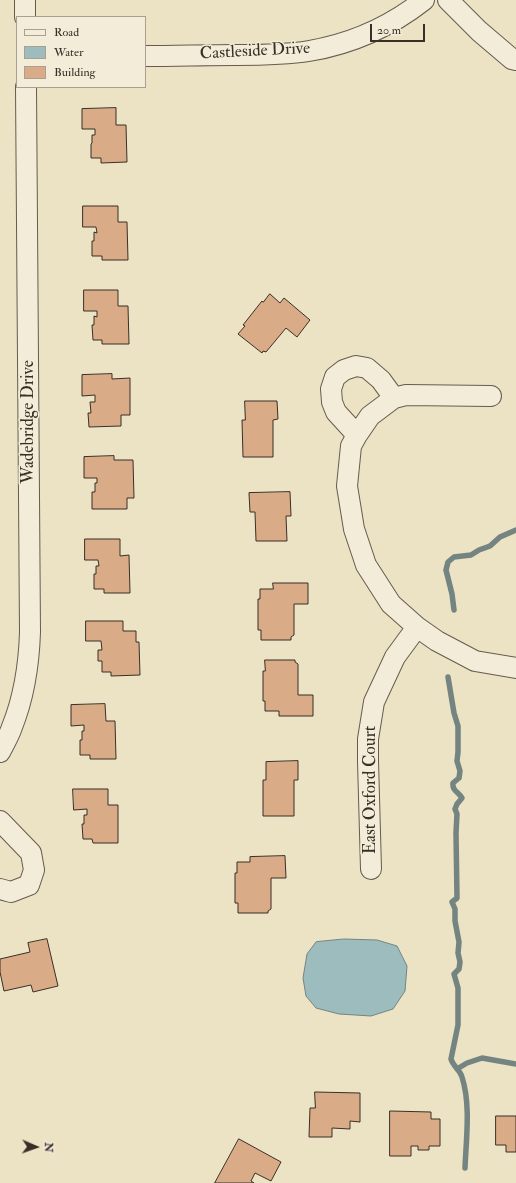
<!DOCTYPE html>
<style>
body{margin:0}
#map{position:relative;width:516px;height:1183px;overflow:hidden;background:#ece2c4;font-family:"IM FELL Double Pica",serif}
canvas{display:block}
.legend{position:absolute;left:16px;top:16px;width:130px;height:72px;box-sizing:border-box;background:#f3ecd9;border:1px solid #a9a092;margin:0;padding:5px 7px;list-style:none;font-size:12px;color:#392f27}
.legend li{display:flex;align-items:center;gap:8px;height:20px}
.legend b{width:20px;border:1px solid #a9a092}
.north{position:absolute;left:16px;top:1127px;width:40px;height:40px;-webkit-text-stroke:3px #f3ecd9;paint-order:stroke;rotate:92deg;font-size:11px;font-weight:700;line-height:16px;text-align:center;color:#392f27}
.north::after{content:'';display:block;margin:auto;width:14px;height:18px;background:#392f27;clip-path:polygon(50% 0,100% 100%,50% 72%,0 100%)}
.scale{position:absolute;left:370px;top:24px;width:55px;height:18px;box-sizing:border-box;border:2px solid #392f27;border-top:0;padding-left:5px;font-size:12px;line-height:14px;white-space:nowrap;color:#392f27;-webkit-text-stroke:3px #f3ecd9;paint-order:stroke}
</style>
<div id="map">
<canvas width="516" height="1183"></canvas>
<ul class="legend">
<li><b style="height:5px;background:#f3ecd9"></b>Road</li>
<li><b style="height:11px;background:#9cbcbd"></b>Water</li>
<li><b style="height:11px;background:#d9ac87"></b>Building</li>
</ul>
<div class="north">N</div>
<div class="scale">20 m</div>
</div>
<script>
const context = document.querySelector('canvas').getContext('2d');
context.lineJoin = 'round';
function fill(path, color) { context.fillStyle = color; context.fill(path, 'evenodd'); }
function stroke(path, color, width, dash) { context.strokeStyle = color; context.lineWidth = width; context.lineCap = dash ? 'butt' : 'round'; context.setLineDash(dash || []); context.stroke(path); }
function label(font, color, halo, rows, align = 'center') {
  context.font = font + ' "IM FELL Double Pica",serif'; context.lineWidth = 3; context.setLineDash([]); context.textBaseline = 'middle'; context.strokeStyle = halo; context.fillStyle = color; for (const [text, x, y, turn = 0] of rows) {
    context.save(); context.translate(x, y); context.rotate((+turn || 0) * Math.PI / 180); context.textAlign = isNaN(turn) ? turn : align; if (halo) context.strokeText(text, 0, 0); context.fillText(text, 0, 0); context.restore();
  }
}
const water = new Path2D(`
 M344,939L377,940L397,946L407,966L405,991L393,1009L371,1016L339,1014L316,1008L306,996L303,978L307,954L316,942Z`);
const stream = new Path2D(`
 M454,610L452,594L446,570L448,562L454,557L471,555L479,550L490,546L500,537L516,530
 M448,677L454,713L458,726V752L457,761L460,771L459,778L453,783C452,791 459,792 462,798L457,804L455,809L457,814L456,833L457,898L452,902L455,909V921L459,942L458,953L460,962L459,969L454,974L458,988V1025L451,1059C453,1066 460,1070 462,1077C471,1105 466,1140 465,1168
 M457,1069L467,1063L482,1058L516,1064`);
const building = new Path2D(`
 M116,108V125H126L127,162L101,163V158H91V144L92,143V135H95V129H82V109Z
 M83,206H118V222H127L128,260H102V256H92V241H94V232L97,233L96,227H83Z
 M84,290H118V306H128L129,344H102V340H93L92,325H94V316L97,317V311H84Z
 M270,294L280,303L284,298L310,320L297,337L286,328L266,352L263,351L262,353L238,334L245,326L243,325L262,301L263,302Z
 M112,374V379L130,378V415H121V426L89,427L88,413H91L90,402H95V395L82,396V375Z
 M245,401H277L278,419L273,420V457H243L242,420H245Z
 M114,456V460H133L134,498H127V509H92V492H95V483H97V478H84V457Z
 M290,492L291,516H286L287,541H256L255,512H250L249,493Z
 M85,539H120V556L129,555L130,593H104V589H94V574H96V566H99L98,560H85Z
 M273,583H308V604H294V635L291,637V640H261V630H258V599H260V589H273Z
 M86,621H123V631H136V642H139L140,675L111,676V672H102V661H98V650H102L101,641H86Z
 M265,660H295V662L298,664V695H313V716H279V711H265V701H263V671H265Z
 M105,704L106,721H115L116,759H90V755H80V740H82V731H84V725L71,726V705Z
 M298,761V780H294V816H263V780H266V762Z
 M73,789H108V805H118V843H93L92,839H83L82,824H84V815H87V809L74,810Z
 M285,856L286,878H271V909L268,911V913H238V903H235V873H237V862H250V857Z
 M47,939L58,986L33,992L31,985L4,991L0,972V959L30,952L28,943Z
 M315,1092L360,1093V1122L350,1121V1129L332,1128V1137H309L310,1108H315Z
 M390,1111L431,1112V1119H440V1146H429V1150H418V1146H411V1156H390Z
 M496,1116H516V1152H506V1145H496Z
 M239,1139L281,1162L271,1181L255,1173L251,1181L254,1183H215Z`);
const street = new Path2D(`
 M25,0V17
 M448,0L479,31L512,59L516,60
 M145,56C175,56 206,55 236,55C260,55 285,55 309,51C351,44 391,26 424,0
 M491,396L406,395L394,398L370,416L357,435L351,446L347,486L354,529L366,565L391,604L417,627L437,641L475,661L516,668
 M357,435L336,412L332,402L331,389L335,377L344,370L356,366L367,368L381,380L394,398
 M0,752C4,744 9,736 12,727C24,697 29,664 30,632L26,87
 M0,821L31,853L34,870L29,885L11,892L0,889
 M371,869L368,761V739L374,702L395,657L417,627`);
const streetNames = [
 ["Castleside Drive",255,52,-3],
 ["Wadebridge Drive",29,422,-90],
 ["East Oxford Court",371,790,-90]
];
fill(water, '#9cbcbd');
stroke(water, '#748481', 1);
stroke(stream, '#748481', 5.5);
fill(building, '#d9ac87');
stroke(building, '#392f27', 1);
stroke(street, '#665c4e', 22);
stroke(street, '#f3ecd9', 20);
label('17px', '#392f27', '#f3ecd9', streetNames);
</script>
